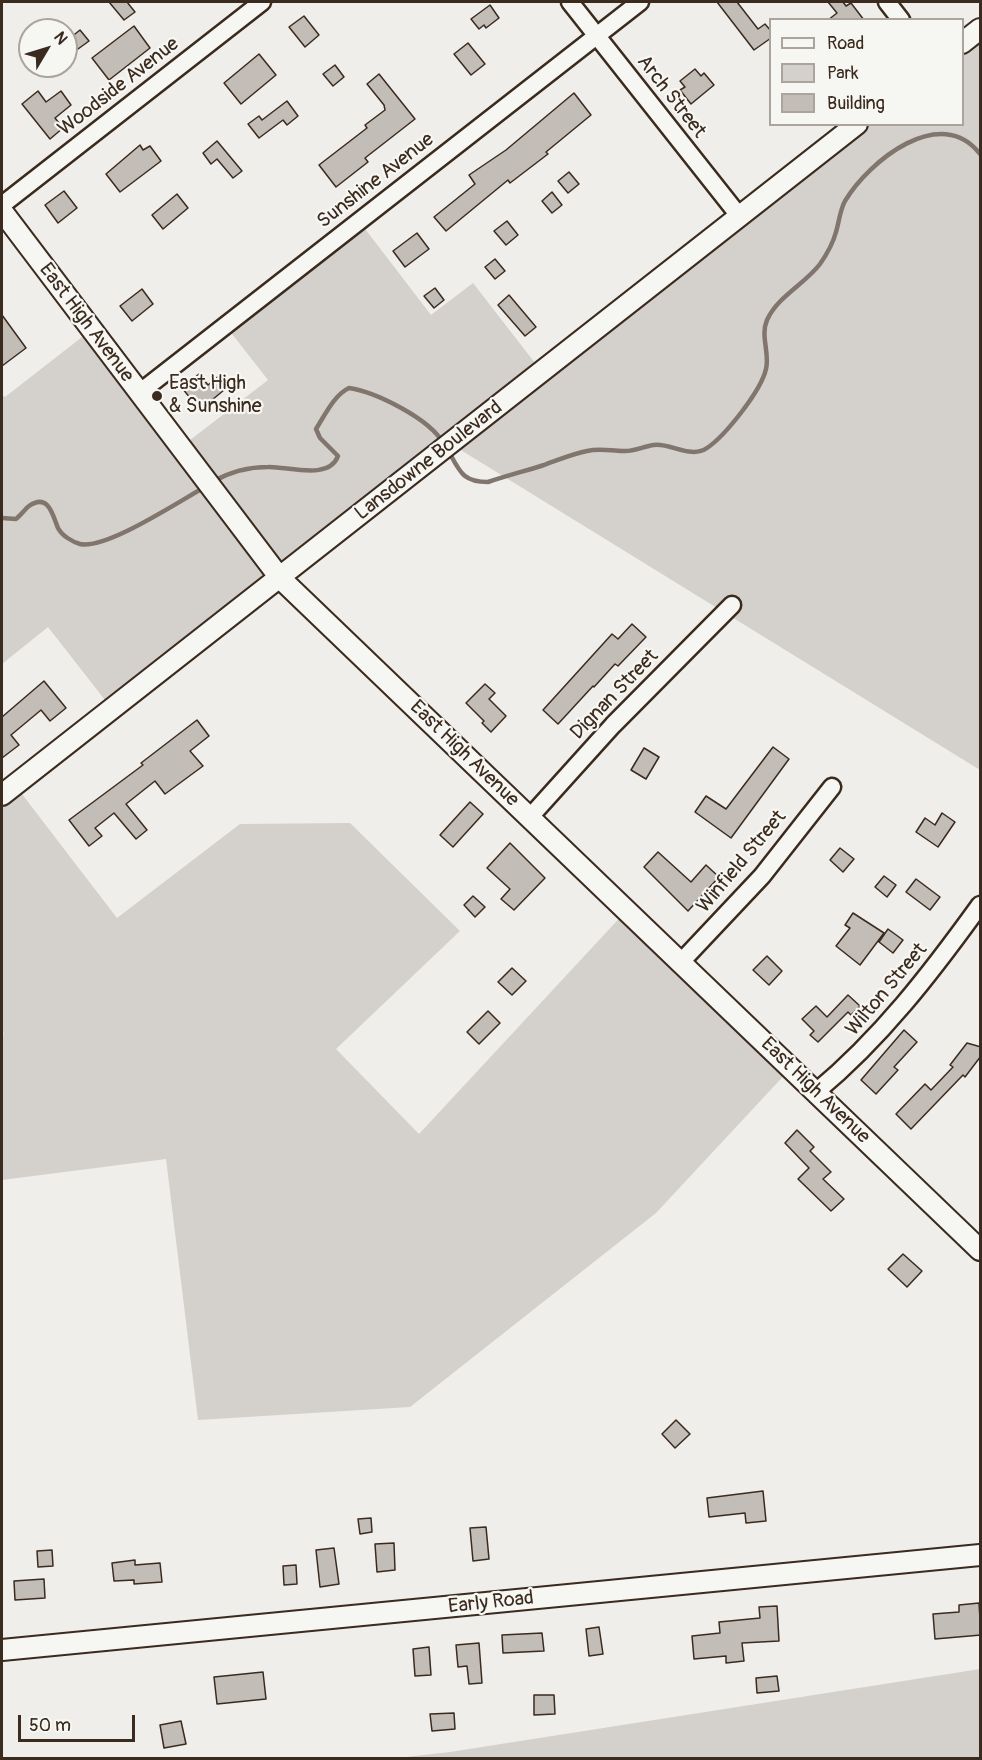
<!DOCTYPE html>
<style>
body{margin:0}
#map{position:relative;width:982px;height:1760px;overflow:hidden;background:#efeeea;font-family:Pangolin,sans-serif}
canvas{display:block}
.frame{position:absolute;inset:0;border:3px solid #3b2a1e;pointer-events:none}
.legend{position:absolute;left:769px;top:18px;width:195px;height:108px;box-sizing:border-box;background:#f6f6f2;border:2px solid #aba49d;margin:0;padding:8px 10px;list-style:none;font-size:18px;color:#3b2a1e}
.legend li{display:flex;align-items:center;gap:12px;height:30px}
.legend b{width:30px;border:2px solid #aba49d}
.north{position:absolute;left:18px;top:18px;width:60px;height:60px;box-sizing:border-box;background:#f6f6f2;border:2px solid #aba49d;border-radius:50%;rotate:52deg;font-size:16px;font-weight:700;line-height:24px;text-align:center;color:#3b2a1e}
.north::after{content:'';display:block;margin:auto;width:21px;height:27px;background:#3b2a1e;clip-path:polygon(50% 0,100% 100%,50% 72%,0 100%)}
.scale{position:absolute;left:18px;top:1715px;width:117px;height:27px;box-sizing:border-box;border:3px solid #3b2a1e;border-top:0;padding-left:8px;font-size:18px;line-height:21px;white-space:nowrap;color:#3b2a1e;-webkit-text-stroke:4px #f6f6f2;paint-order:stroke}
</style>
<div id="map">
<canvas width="982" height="1760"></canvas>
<div class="frame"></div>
<ul class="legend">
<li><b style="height:8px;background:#f6f6f2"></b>Road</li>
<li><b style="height:16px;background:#d4d1cc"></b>Park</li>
<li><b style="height:16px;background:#c2bdb7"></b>Building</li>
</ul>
<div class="north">N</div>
<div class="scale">50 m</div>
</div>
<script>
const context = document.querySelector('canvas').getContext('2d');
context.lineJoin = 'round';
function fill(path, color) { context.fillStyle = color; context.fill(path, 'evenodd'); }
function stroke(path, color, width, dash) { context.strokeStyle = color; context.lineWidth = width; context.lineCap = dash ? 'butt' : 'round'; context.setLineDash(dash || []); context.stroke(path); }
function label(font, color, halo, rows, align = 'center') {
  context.font = font + ' Pangolin,sans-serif'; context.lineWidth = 4.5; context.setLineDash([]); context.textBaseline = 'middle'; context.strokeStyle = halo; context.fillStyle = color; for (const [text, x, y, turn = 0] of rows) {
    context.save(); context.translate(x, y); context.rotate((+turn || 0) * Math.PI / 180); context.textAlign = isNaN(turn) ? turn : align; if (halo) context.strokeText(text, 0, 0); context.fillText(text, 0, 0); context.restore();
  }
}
const green = new Path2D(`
 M980,29V770L451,444L112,709L48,627L2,664V395L5,397L91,330L181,447L268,380L225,325L359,221L431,315L473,283L542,372L857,125L962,124L963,43Z
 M15,785L117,918L240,824L350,823L460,931L336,1049L419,1134L627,910L791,1068L656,1213L410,1407L198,1420L166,1159L2,1180V1035L4,1034L2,1030V795Z
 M980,1669V1758H397L450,1752Z`);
const stream = new Path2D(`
 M449,452C460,472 463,482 488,482C506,476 525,471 544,465C558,460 572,454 587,451C600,448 611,451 623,451C634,452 644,446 654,445C671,443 691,459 707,448C725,436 761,391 766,369C770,353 760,336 767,320C778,296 805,284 820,264C827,254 833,243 836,232C839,222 840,210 845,201C869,161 941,103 980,154
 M214,481C232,471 248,467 268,467C287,466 329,481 338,456L320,438L316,429C325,415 334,395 349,388C376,392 430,419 443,443
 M2,518L16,519C21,515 25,509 29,506C49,492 53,517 58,528C62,536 73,542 80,544C106,550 181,500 205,487`);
const building = new Path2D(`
 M109,2H127L135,12L124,20Z
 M717,2H737L758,29L765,24L771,31V38L754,50Z
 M828,2H843L846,6L851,3L864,20H828L837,13Z
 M490,5L499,18L486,28L484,25L479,29L471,19Z
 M304,16L319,35L305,47L289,27Z
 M134,26L150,48L109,80L92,58Z
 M80,30L89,41L78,49L70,38Z
 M468,43L485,64L471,75L454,54Z
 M259,54L276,75L241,104L224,83Z
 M335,65L344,77L333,86L323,74Z
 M695,69L701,76L704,73L714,85L691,104L680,90L685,87L680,81Z
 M379,74L415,119L365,158L368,162L336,187L319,165L367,128L365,125L385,110L384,105L367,84Z
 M38,91L46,102L61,91L71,105L55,118L63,128L50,139L22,104Z
 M574,93L591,115L546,152L548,154L510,183L508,180L446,231L434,217L475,184L469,175L506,150Z
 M287,101L298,116L287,125L283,120L259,138L248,124L259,116L262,120Z
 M217,141L242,171L233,178L217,159L211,164L203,153Z
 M140,145L143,150L150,146L161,161L120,192L106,174Z
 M569,172L579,184L568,193L558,181Z
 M64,191L77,208L58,223L45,205Z
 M552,192L562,205L552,213L542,201Z
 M177,194L188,208L163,229L152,215Z
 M507,221L518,235L506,245L494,231Z
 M417,233L429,249L405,267L393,251Z
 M495,259L505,271L495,279L485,267Z
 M435,288L444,300L434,308L424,296Z
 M142,289L153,304L132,321L120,306Z
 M509,295L536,327L525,336L498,305Z
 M2,315L26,348L2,366Z
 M199,374L208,385L221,374L230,385L200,410L182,388Z
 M632,624L646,637L618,666L615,664L594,687L593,686L558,724L543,710L612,634L618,639Z
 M44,681L66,708L50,721L41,710L11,735L19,745L2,758V717Z
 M485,684L495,693L489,699L506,716L491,732L482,723L484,721L466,703Z
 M197,720L209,736L190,751L203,766L165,794L155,781L126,804L147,830L136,839L114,813L95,828L102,836L89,846L69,820L143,765L141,763Z
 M773,747L789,759L731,838L695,812L706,796L726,809Z
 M644,748L659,757L646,779L631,770Z
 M470,802L483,814L453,847L440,835Z
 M942,813L955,822L938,847L916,832L925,818L935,825Z
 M510,843L545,878L514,910L501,899L510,889L487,868Z
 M840,848L854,859L843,872L830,860Z
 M658,852L691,882L706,865L719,877L688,911L644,867Z
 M884,876L896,885L887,897L875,887Z
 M916,879L940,897L930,910L906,892Z
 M473,896L485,907L475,917L464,905Z
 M853,913L884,933L860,965L836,946L850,928L845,925Z
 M888,929L903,940L893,953L879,942Z
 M767,956L782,971L769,985L753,970Z
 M512,968L526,981L512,995L498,982Z
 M848,995L860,1006L851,1015L848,1012L818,1042L810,1035L814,1031L802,1019L816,1006L827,1017Z
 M488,1011L500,1023L479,1044L467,1032Z
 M904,1030L917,1042L894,1067L898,1070L876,1094L861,1080Z
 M967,1043L981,1047V1056L965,1077L963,1075L911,1129L896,1114L925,1084L931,1090L953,1067L950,1065Z
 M797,1130L814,1147L810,1151L831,1172L823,1179L844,1199L831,1211L798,1179L809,1168L785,1143Z
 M903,1254L922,1271L907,1287L888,1269Z
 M676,1420L690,1434L675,1448L662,1434Z
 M763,1491L766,1521L746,1523L745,1513L709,1517L707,1498Z
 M371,1518L372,1532L360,1534L358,1519Z
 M486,1527L489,1559L473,1561L470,1528Z
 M394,1543L395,1570L377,1572L375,1544Z
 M334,1548L339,1584L320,1587L316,1550Z
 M52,1550L53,1566L38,1567L37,1551Z
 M135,1560V1565L160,1563L162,1582L134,1584V1580L114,1581L112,1563Z
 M296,1565L297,1584L284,1585L283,1566Z
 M44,1579L45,1598L15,1600L14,1581Z
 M979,1603L981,1635L935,1639L933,1614L959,1612V1605Z
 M777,1606L779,1641L742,1643L744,1661L726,1663V1656L694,1659L692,1636L720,1633L719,1622L760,1618L759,1607Z
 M599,1627L603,1654L589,1656L586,1629Z
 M542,1633L544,1651L503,1653L502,1635Z
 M479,1643L482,1683L469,1684L467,1666L458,1667L456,1645Z
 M429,1647L431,1675L415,1676L413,1649Z
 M263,1672L266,1699L217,1704L214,1677Z
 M777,1676L779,1691L757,1693L756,1678Z
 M534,1695H554L555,1714L534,1715Z
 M454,1713L455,1729L432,1731L430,1714Z
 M181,1721L186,1744L164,1748L160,1725Z`);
const minor = new Path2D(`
 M570,2L740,217
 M887,2L901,20
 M2,205L262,2
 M139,393L640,2
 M530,817L613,725L732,605
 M681,962L762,876L832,787
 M816,1092C881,1038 931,973 980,905`);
const tertiary = new Path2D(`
 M962,43L980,29
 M2,211L280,578L980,1250
 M2,795L857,124
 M2,1650L980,1555`);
const markers = [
 [157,396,6,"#3b2a1e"]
];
const streetNames = [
 ["Woodside Avenue",119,87,-38],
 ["Arch Street",671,97,52],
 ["Sunshine Avenue",376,181,-38],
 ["East High Avenue",86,323,53],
 ["Lansdowne Boulevard",429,461,-38],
 ["Dignan Street",615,695,-46],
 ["East High Avenue",464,754,44],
 ["Winfield Street",742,862,-50],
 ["Wilton Street",887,990,-50],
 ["East High Avenue",815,1091,44],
 ["Early Road",491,1603,-6]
];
const poiNames = [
 ["East High",169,384],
 ["& Sunshine",169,407]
];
fill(green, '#d4d1cc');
stroke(stream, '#81766d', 4.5);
fill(building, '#c2bdb7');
stroke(building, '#3b2a1e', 1.5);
stroke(minor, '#3b2a1e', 21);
stroke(tertiary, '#3b2a1e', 24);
stroke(minor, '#f6f6f2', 16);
stroke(tertiary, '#f6f6f2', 20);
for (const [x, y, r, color] of markers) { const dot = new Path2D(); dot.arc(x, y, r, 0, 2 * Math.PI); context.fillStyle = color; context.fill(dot); stroke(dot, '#f6f6f2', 2); }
label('20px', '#3b2a1e', '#f6f6f2', streetNames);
label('20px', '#3b2a1e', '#f6f6f2', poiNames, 'left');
</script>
